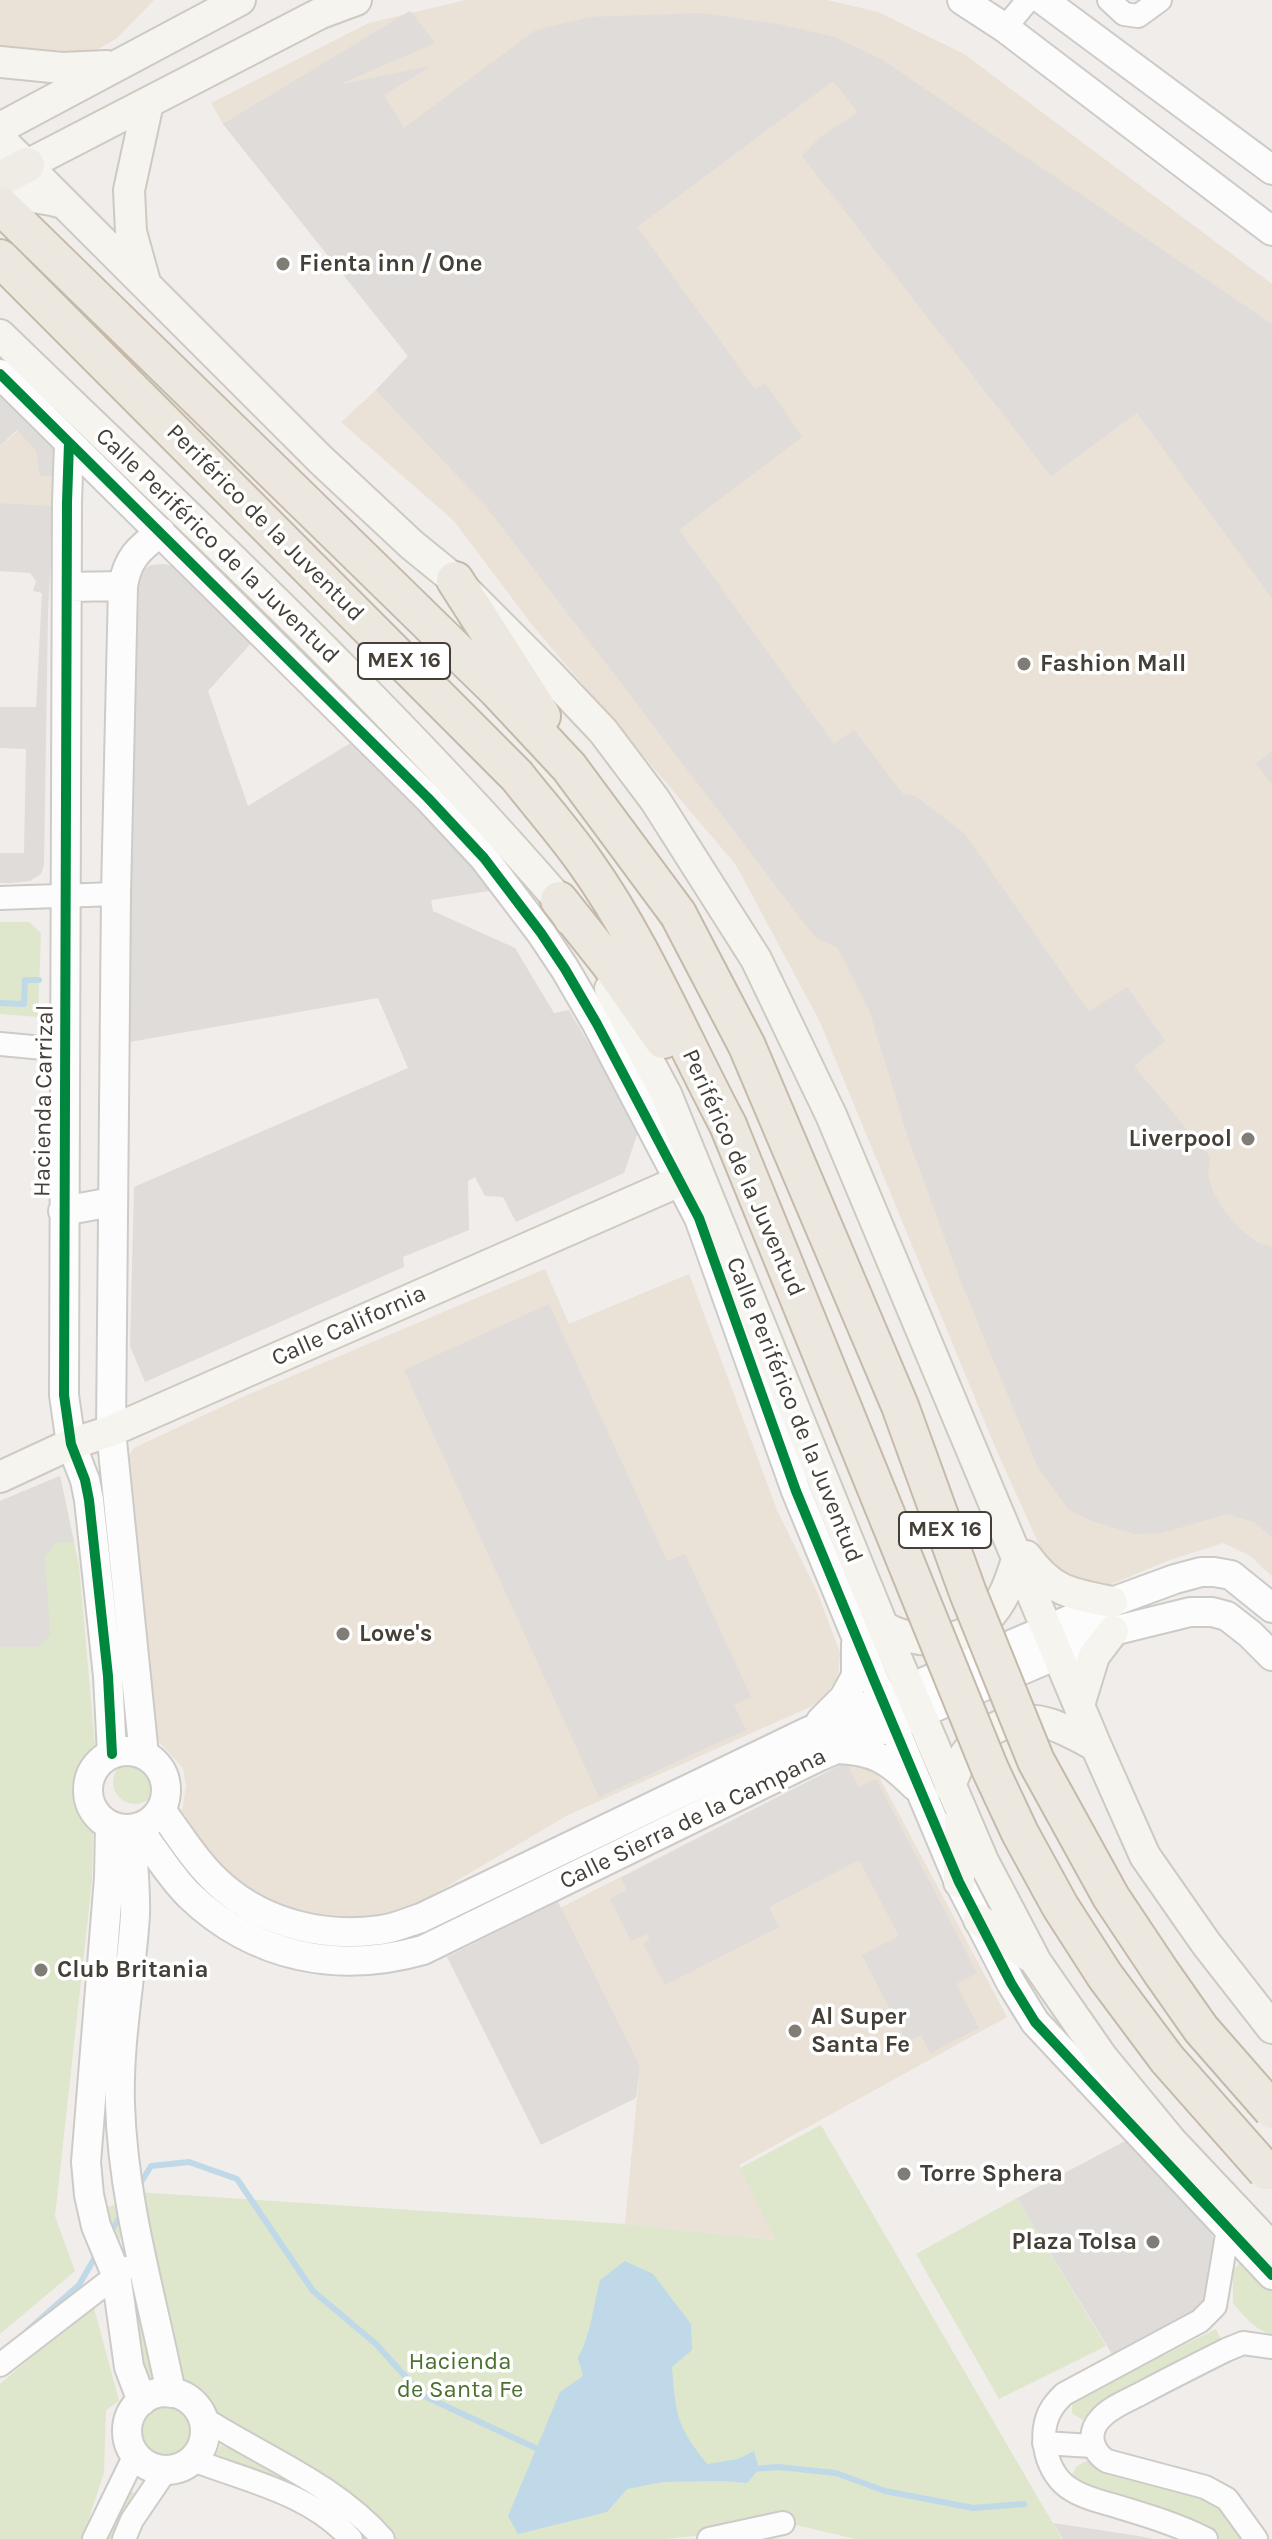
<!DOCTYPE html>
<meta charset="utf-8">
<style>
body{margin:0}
canvas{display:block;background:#f0edea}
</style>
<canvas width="1272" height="2539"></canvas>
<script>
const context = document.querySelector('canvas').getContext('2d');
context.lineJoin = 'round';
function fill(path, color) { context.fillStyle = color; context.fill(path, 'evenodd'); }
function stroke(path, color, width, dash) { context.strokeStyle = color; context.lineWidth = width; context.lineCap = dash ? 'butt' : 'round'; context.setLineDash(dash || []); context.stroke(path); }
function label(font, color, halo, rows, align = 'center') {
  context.font = font + ' Karla,sans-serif'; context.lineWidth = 7; context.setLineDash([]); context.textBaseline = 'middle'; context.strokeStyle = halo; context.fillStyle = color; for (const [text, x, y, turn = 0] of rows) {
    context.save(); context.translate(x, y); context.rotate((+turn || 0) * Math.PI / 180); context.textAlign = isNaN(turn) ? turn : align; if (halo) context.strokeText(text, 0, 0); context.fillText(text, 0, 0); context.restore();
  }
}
const commercial = new Path2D(`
 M0,0H154L116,39L82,58L0,55Z
 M466,0H827L878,12L964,54L1272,284V1576L1249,1555L1223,1543L1167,1561L1107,1586L1072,1583L1046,1560L996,1449L820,1022L736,865L533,626L454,521L341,422L376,390L408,356L223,124L211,103L369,23Z
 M32,418L57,463L54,506L0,503V447Z
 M545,1269L569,1324L689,1274L777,1510L818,1594L840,1653L838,1678L823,1699L810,1707L568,1815L424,1900L381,1918L341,1920L301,1913L259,1896L233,1879L214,1859L182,1811L186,1786L183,1768L158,1741L127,1458L134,1448L245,1396Z
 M846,1762L868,1766L877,1773L1007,2017L739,2165L777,2240L625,2224L640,2066L560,1908Z`);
const green = new Path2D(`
 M0,922H29L41,933L38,1017L0,1014Z
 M60,1476L79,1566L95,1745L92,1881L55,2216L75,2271L0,2334V1501Z
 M113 1782a22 22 0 1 1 44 0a22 22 0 1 1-44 0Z
 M821,2125L1062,2539H856L783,2522L723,2533L665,2539H389L180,2395L121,2191L625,2224L776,2240L740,2168Z
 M1017,2198L1106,2346L999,2399L916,2254Z
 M116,2204L121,2239L102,2244L95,2211Z
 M1247,2256L1272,2285V2335C1255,2330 1244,2316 1233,2303V2270Z
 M93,2304L119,2401L106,2410L104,2473L82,2539H0V2384Z
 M141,2304L159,2386L145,2389L123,2309Z
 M1216,2329L1221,2339L1212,2348L1083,2420L1072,2413V2402Z
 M130 2434a30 30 0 1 1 60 0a30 30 0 1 1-60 0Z
 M221,2445L243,2453L337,2502L379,2539H355L213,2461Z
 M1086,2461L1203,2494L1233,2511L1250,2539H1220L1213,2531L1081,2487L1070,2478L1077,2466Z
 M125,2488L136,2494L118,2539H103Z`);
const parking = new Path2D(`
 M410,11L435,43L338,85L431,66L384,95L404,128L536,30L590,17L701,13L778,24L835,37L881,59L1272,324V598L1137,413L1051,476L802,156L819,138L858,112L833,81L637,227L755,389L765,383L802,437L679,530L834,744L854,730L903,794L915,796L965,834L1089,1012L1127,987L1165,1041L1134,1066L1210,1157L1208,1174L1212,1190L1225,1212L1241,1230L1258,1243L1272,1247V1537L1254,1522L1226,1514L1162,1533L1135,1534L1092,1521L1069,1510L1038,1468L961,1282L908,1138L870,1012L838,948L815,937L485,505L376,390L408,356L223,124Z
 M0,370L51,442L57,463L56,476H40L36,450L17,430L0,446Z
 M0,503L54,506L48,614L44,865L41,874L30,881L11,883H0V853H24L26,749L0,748V707H36L42,593L33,591L36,581L30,573L0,571Z
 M164,564L178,567L253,641L208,691L248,806L352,742L495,890L431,900L433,911L515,948L554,1013L569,1010L639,1129L624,1173L516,1222L503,1197L485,1196L475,1177L468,1181L469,1230L403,1257L404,1267L145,1382L130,1346L134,1187L408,1068L378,998L124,1043L132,593L140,572L151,565Z
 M1272,751V784L1256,764Z
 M549,1304L667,1561L685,1554L751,1697L734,1705L746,1730L599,1797L404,1370Z
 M60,1476L74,1542L55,1543L45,1556L50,1635L39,1647H0V1501Z
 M846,1762L859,1787L876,1779L977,1973L956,1984L979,2028L930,2053L921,2035L907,2042L862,1955L899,1936L859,1860L769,1907L779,1927L665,1985L643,1944L650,1940L647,1934L631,1941L610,1899L627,1890L621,1878Z
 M558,1902L640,2066L636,2098L541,2145L447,1957Z
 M1127,2140L1205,2216L1218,2251L1212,2287L1201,2313L1113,2356L1017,2198Z
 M1053,2523L1139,2536L1154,2539H1063Z`);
const water = new Path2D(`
 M625,2261L653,2274L691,2324L692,2350L672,2367C676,2415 676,2425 707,2464L738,2459L754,2451L759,2469L747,2483L722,2481L663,2482L627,2489L607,2512L518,2534L508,2516L560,2392L583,2376L578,2358C591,2334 593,2307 600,2280Z`);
const stream = new Path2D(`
 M0,1003L24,1004L25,980H39
 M138,2187L151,2166L189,2162L237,2179L313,2291L376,2344L422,2395L542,2451
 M109,2235L122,2213
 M27,2331L79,2285L97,2254
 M753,2469L778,2467L836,2473L885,2491L973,2508L1024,2504`);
const minor = new Path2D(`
 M1109,0L1124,14L1138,16L1160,0
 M1005,28L1028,0
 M0,898L116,894
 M0,1044L65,1050
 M0,2365L126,2268
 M203,2418C264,2457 335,2484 383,2539
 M1044,2443L1092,2446
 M193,2460C247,2481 310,2493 351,2539
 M94,2539L135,2455
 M124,2539L132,2520L166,2470
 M709,2539L783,2523
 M1206,2539C1178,2525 1149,2516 1119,2507C1103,2502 1086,2499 1072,2490C1046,2475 1036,2433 1052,2408C1055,2403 1060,2398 1064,2394L1200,2321L1215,2306L1228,2229
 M1256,2539L1227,2499L1205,2487L1107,2461C1092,2452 1087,2433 1100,2419C1110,2407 1129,2400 1142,2393C1170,2378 1198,2364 1226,2350L1243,2343L1272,2347`);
const tertiary = new Path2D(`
 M962,0L1005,28L1272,231
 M1043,0L1272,170
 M0,374L428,798L484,858L541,933L565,969L597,1024L699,1218L796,1491L874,1680L959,1882L1011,1983L1035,2022L1272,2275
 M69,443L67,502L64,1395L71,1444L85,1480L89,1500L108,1676L112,1754
 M68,587L123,586
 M63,1211L112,1202
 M821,1721L844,1698L856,1676V1644
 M836,1749C874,1750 889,1760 915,1786
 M88 1790a39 39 0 1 1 78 0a39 39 0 1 1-78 0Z
 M144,1755L111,1431L116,894L123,586C127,559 139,548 161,532
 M161,1810C181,1837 198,1866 223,1887C266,1924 325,1938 380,1930C393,1929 408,1922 421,1918L807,1732L1104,1605L1175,1579L1201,1572H1214L1231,1575L1272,1608
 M110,1826L109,1878L86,2162L89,2195L96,2226L116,2274L129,2367L142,2401
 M137,1828C155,1850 170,1877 190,1896C255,1958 339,1974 423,1950L820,1756L1113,1631L1190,1612H1212L1227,1616L1250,1634L1272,1656
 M131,1829C132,1858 136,1887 135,1915C131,1978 118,2041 120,2104C123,2203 152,2297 171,2393
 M127 2431a39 39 0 1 1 78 0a39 39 0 1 1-78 0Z`);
const secondary = new Path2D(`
 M0,62L62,68L107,66
 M0,128L240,0
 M0,139L321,460L412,545L455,580L548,673L603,731L655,800L756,959L831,1115L1096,1746L1145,1856L1205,1942L1272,2028
 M27,165L321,13L356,0
 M0,203C22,194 41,197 63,203
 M145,282L131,232L129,190L148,103
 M0,335C190,519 386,700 559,900L570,920
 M610,989L666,1094L883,1627L983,1861L1036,1962L1102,2057L1172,2142L1272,2248
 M0,1477L71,1444L111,1431L698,1173
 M1026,1556C1052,1592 1071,1594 1112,1602
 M883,1627C926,1649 976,1645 1002,1598C1009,1586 1013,1571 1018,1557
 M1079,1705L1094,1656L1113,1631
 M950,1787C963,1743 1001,1709 1050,1724C1066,1729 1081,1738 1096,1746
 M959,1882L960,1820
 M979,1920L1029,1956`);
const primary = new Path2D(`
 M0,179L27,165`);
const trunk = new Path2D(`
 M0,205L497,690L569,767L678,914
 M0,258L517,776C539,804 564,832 585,862C643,943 681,1037 728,1125
 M455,580L542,716
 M559,900L609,963L663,1040`);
const trunkBridge = new Path2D(`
 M678,914L747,1046L900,1406L968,1593L1036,1761L1111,1897L1161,1972L1201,2029L1272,2110
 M728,1125L990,1769L1020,1833L1060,1906L1105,1976L1167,2059L1266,2171`);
const cycleway = new Path2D(`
 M0,374L428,798L484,858L541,933L565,969L597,1024L699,1218L796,1491L874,1680L959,1882L1011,1983L1035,2022L1272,2275
 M69,443L67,502L64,1395L71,1444L85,1480L89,1500L108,1676L112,1754`);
const markers = [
 [283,264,8,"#807c76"],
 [1024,664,8,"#807c76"],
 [1248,1139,8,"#807c76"],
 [343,1634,8,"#807c76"],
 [41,1970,8,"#807c76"],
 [795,2031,8,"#807c76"],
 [904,2174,8,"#807c76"],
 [1153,2242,8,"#807c76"]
];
const shields = [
 [404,661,92],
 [945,1530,92]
];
const shieldNames = [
 ["MEX 16",404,661],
 ["MEX 16",945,1530]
];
const poiNames = [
 ["Fienta inn / One",299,264],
 ["Fashion Mall",1040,664],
 ["Liverpool",1232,1139,"right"],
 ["Lowe's",359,1634],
 ["Club Britania",57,1970],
 ["Al Super",811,2017],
 ["Santa Fe",811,2045],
 ["Torre Sphera",920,2174],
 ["Plaza Tolsa",1137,2242,"right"]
];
const streetNames = [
 ["Periférico de la Juventud",265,523,45],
 ["Calle Periférico de la Juventud",217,546,44],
 ["Hacienda Carrizal",44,1101,-89],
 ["Periférico de la Juventud",743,1173,66],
 ["Calle California",349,1326,-24],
 ["Calle Periférico de la Juventud",794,1410,68],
 ["Calle Sierra de la Campana",693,1819,-26]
];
const parkNames = [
 ["Hacienda",460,2362],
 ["de Santa Fe",460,2390]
];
fill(commercial, '#eae1d7');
fill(green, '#dee7cc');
fill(parking, '#dfdcda');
fill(water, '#bfd9e9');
stroke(stream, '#bfd9e9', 6);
stroke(minor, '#cdcbc8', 26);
stroke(tertiary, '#cdcbc8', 32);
stroke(secondary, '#cecac2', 34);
stroke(primary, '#d0c8ba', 38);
stroke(trunk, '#c5b9a9', 40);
stroke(minor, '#fdfcfc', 22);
stroke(tertiary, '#fdfcfc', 28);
stroke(secondary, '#f6f4ef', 30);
stroke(primary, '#efebe5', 34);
stroke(trunk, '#ece8e0', 36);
stroke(trunkBridge, '#c5b9a9', 40, []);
stroke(trunkBridge, '#ece8e0', 36);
stroke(cycleway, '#00873e', 10);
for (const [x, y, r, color] of markers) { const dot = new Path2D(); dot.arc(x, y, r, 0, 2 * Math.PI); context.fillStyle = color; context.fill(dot); stroke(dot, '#fff', 3); }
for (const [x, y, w] of shields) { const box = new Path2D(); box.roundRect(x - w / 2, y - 18, w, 36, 6); context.fillStyle = '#fff'; context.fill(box); stroke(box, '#443f37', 2); }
label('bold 22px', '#443f37', null, shieldNames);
label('bold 24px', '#443f37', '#fff', poiNames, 'left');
label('24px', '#443f37', '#fff', streetNames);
label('24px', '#4b7030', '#fff', parkNames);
</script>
